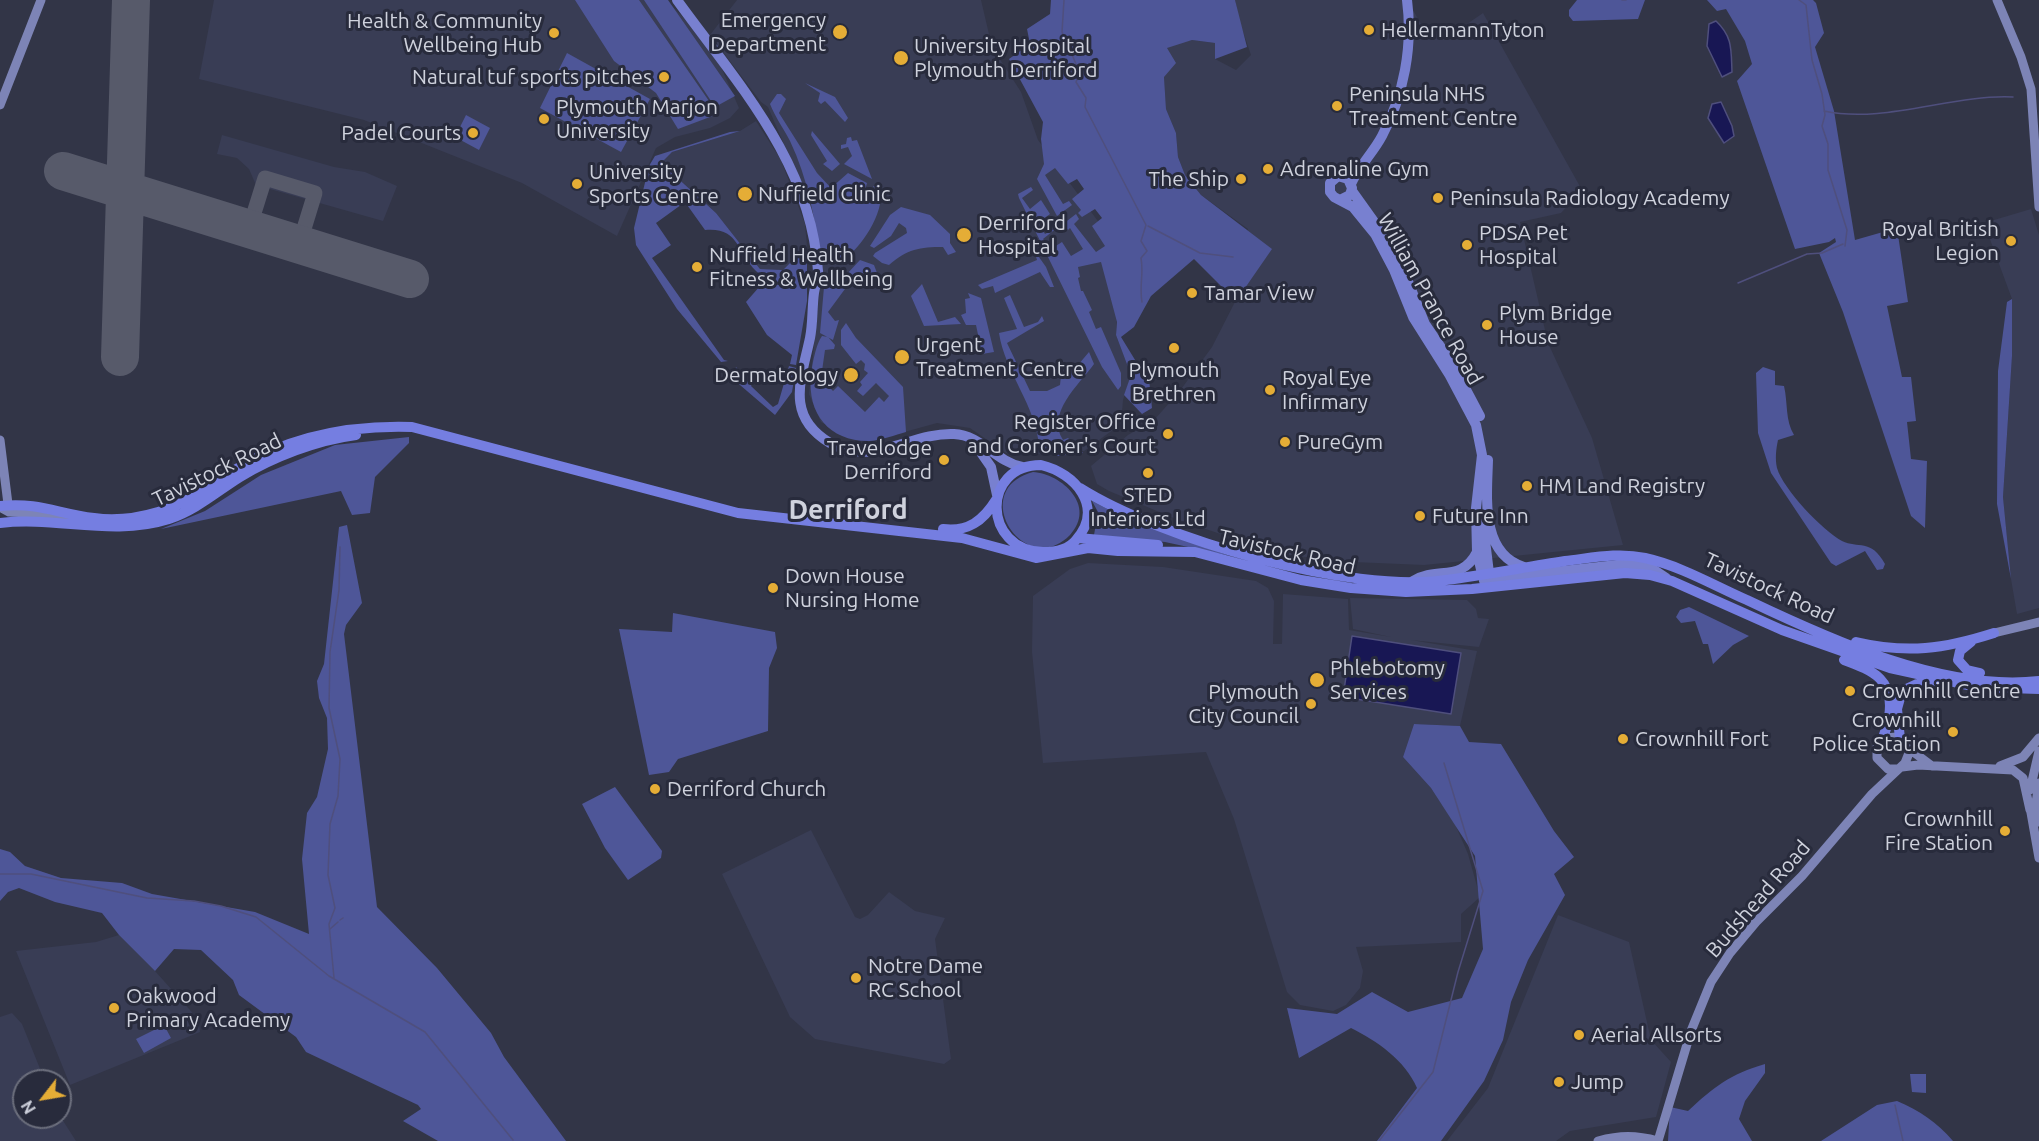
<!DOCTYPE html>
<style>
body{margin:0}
#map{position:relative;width:2039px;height:1141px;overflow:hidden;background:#323547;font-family:Ubuntu,sans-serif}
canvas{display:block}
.north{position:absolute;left:12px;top:1069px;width:60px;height:60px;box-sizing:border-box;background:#282b3c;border:2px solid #6b6e7c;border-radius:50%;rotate:239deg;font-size:16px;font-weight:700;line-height:24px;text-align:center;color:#cfd2dd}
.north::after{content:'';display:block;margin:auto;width:21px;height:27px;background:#e5ad36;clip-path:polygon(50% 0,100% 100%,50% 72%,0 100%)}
</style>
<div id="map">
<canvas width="2039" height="1141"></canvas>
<div class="north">N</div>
</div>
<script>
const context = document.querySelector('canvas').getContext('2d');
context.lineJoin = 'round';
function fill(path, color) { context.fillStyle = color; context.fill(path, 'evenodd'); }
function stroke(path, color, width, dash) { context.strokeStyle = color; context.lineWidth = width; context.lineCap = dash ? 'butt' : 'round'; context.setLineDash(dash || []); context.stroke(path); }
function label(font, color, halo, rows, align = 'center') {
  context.font = font + ' Ubuntu,sans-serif'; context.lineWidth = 6; context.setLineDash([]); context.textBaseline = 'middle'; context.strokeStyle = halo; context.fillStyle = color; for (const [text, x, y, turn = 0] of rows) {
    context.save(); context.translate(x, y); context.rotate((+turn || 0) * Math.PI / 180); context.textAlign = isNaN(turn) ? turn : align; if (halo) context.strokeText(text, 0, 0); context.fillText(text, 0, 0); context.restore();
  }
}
const built = new Path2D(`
 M214,0H666L697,31L718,60L739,108L730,118L710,128L675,137L656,148L617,236L522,183L364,120L199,79Z
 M737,0H981L992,47L1021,92L1038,140L1117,247L1119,282L1116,335L1131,375L1123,400L1121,424L1084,451L1021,455L1006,453L970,428L937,423L872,441L852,439L821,422L809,394L820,286L818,224L768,107L761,102L710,35Z
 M1235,0H1407L1427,34L1454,33L1483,13L1582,190L1561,213L1520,222L1548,343L1592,438L1623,545L1424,565L1353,562L1297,556L1274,552L1176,519L1109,491L1097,484L1091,466L1128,435L1155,419L1179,392L1212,347L1236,300L1248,229L1201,195L1185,175L1178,157L1176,133L1166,109L1164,77L1166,48L1179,42L1192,40L1215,43V59L1236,70L1251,55L1239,20Z
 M756,121L781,160L805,224L807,246L783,270L760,269L716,213L660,162L672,152L740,131Z
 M222,135L334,167L365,172L397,186L383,221L256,185L249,169L237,158L217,154Z
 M2031,209L2039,235V608L2017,614L2011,579L2003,497L2012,356V299L1984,223Z
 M1088,563L1163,567L1256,581L1268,588L1274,601L1273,644H1282L1283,594L1348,599L1349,630L1391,637L1353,629L1350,598L1467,600L1476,609L1478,618L1489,619L1479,647L1411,640L1477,651L1460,726L1414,724L1403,757L1431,788L1455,824L1468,854L1480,897L1461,914V942L1356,947L1363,971L1360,988L1346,1005L1333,1011L1300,1005L1287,992L1234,819L1206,752L1043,763L1032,652L1033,596L1070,569Z
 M811,830L855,917L860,919L868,915L889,892L915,911L945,918L935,939L951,1059L944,1064L815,1039L790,1017L722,874Z
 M1558,915L1629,942L1651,1040L1671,1062L1656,1117L1570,1131L1556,1141H1447L1488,1088Z
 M119,935L155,971L198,1019L200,1032L70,1085L16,951L96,942Z
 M12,1013L22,1024L45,1081H24V1117L60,1116L76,1141H0V1017Z`);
const green = new Path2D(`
 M575,0H639L718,114L678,129L656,93L614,61Z
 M644,0H668L735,96L715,107Z
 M1051,0H1235L1247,47L1215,59V43L1192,40L1167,48L1176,63L1164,77L1166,109L1176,133L1178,157L1185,175L1201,195L1272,249L1236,301L1194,259L1151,296L1134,327L1121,337L1140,368L1148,369L1152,408L1142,414L1124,395L1131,375L1116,335L1117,322L1101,262L1078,267L1080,277L1078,278L1081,291H1083L1092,310L1089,312L1096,329L1101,327L1121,373V386L1118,390L1102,367L1019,198L1018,194L1031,187L1033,190L1022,198L1030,209L1041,200L1050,214L1038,223L1045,234L1058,227L1043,239L1051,249L1062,242L1071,256L1083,249L1070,228L1068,230L1063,224L1076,214L1079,219L1074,224L1096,252L1105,246L1092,226L1102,218L1095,209L1082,217L1078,213L1081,210L1072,199L1084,189L1077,179L1068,184L1055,168L1045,175L1063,204L1069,201L1072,205L1057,216L1037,179L1044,164L1041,139L1043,122L1009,59L1030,44L1027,29L1050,14Z
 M1577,0H1645L1638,19L1573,21L1569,16V10Z
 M1707,0H1813L1816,3L1824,33L1815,47L1834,111L1855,240L1897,228L1908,302L1887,306L1902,377H1911L1916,421L1907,422L1911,459L1927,461L1925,528L1911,516L1843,312L1819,253L1836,242L1835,238L1829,242L1795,249L1737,81L1752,64L1745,41L1726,9L1717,11Z
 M567,53L650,99L621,152L540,108Z
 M805,83L835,97L848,118L845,122L825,101L821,104L818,101L820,93Z
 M777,94H781L786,99L779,113L817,173L831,188L848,173L867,183L864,194L865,200L873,197L876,190L873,186H877L881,195C881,219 858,252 838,264H826L820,259C815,218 808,179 790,141C784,129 775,117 770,104Z
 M466,115L490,128L479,150L455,137Z
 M740,131L672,152L661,163L716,213L760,269L783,270L807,246V301L796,365L790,364L792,355L767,335L746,302L760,286L754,278L762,282L784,286C776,278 765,280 756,271C736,251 739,227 705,230L685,202L656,223L671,245L652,258L724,360L728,361L721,362L677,309L636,245L634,228L649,166L655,156L730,132Z
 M812,131L840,164L832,171L823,164L827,161L811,135Z
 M851,137L852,141L857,140L872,179L844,164L852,156L848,147L841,149V145L846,144L847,138Z
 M901,207L930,215L950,234V243L956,252L948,255L943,247C920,247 907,249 889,265L882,263L873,256L875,253L907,233L906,228L899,223L891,236L874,248L870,246L890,215Z
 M1034,250L1046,267L1054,287H1050L1040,272L995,293L993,286L982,289L978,285L1037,260Z
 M860,260L874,265L877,273L866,286V280L856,274L828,312L835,321L839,320L833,340L820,333L824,287L846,275Z
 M922,284L938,322L955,317L961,324L924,326L911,296Z
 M968,293L981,298L994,352L982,354L976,325H966L961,315L966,313L965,299L970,298Z
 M1010,295L1024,327L1038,322L1042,316L1044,321L1007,343L1030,391H1047L1060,385L1061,375L1078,365L1089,352L1094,364C1078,386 1046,413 1063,440L1068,438L1083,453L1058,456L1039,446C1036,405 1005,373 999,333L1017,329L1004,298Z
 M2012,299V356L2003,497L2011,579L1997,504L1998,371L2007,302Z
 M846,323L856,338L903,387L906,432C895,435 882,440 870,441C830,442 807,414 811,376C812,365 816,344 822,336L828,337L835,345L834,349L825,350L821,378L833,391L838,386L865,412L879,397L884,402L889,396L876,383L863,396L857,391L862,385L860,382L868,373L864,370L865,364L861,360L856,364L841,345V330Z
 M789,366L796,368L792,392L775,415L733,379L736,367L740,372L738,376L746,383L749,380L752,384L751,386L773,407L778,404Z
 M1763,367L1775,371V385L1784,386C1788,403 1785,420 1794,435L1778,440C1776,449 1775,459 1777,468C1783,489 1823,531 1842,541C1858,549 1871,538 1885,564L1883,569L1877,570L1865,551L1836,566L1831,563L1771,473L1758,433L1756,373Z
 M409,437V443L375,477L370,513L352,515L341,491L161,529L205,511L261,475L335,445Z
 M1033,472C1062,474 1097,506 1070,535C1025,581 966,490 1033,472Z
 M1092,501L1121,516L1230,556L1165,542L1094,535L1098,512Z
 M347,525L362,603L346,625L344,634L377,907L437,968L491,1033L504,1057L566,1141H438L403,1121L421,1109L418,1105L306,1052L296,1037L239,995L233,980L201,950L174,949L155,971L119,935L102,913L55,902L19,888L8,892L0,901V849L10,852L25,866L61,878L122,883L152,894L255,912L309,934L302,859L307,813L317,797L328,749L327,718L319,698L317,681L324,664L339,527Z
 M1689,607L1749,636L1733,645L1713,664L1708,644H1703L1695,621L1681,623L1676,617L1680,610Z
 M673,613L775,632L777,648L769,668L768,731L678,759L669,772L649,775L619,629L672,632Z
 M1414,724L1460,726L1469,742L1501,744L1554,831L1574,857L1554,874L1565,895L1528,960L1511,1002L1503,1040L1484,1081L1441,1141H1377L1417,1088C1405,1060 1377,1041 1351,1028L1299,1058L1287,1008L1337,1014L1372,992L1408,1012L1462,998L1483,949L1475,856L1431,788L1403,757Z
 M615,787L662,851L661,858L628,880L605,848L582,804Z
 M164,1025L171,1038L144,1053L136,1039Z
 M1765,1064V1073L1745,1101L1739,1119L1752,1141H1668L1670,1107L1688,1111C1714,1087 1730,1074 1765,1064Z
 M1910,1074H1926V1093L1912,1092Z
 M1897,1101C1920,1111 1937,1122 1953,1141H1821L1877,1105Z`);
const water = new Path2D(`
 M1716,21C1733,37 1731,50 1732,72L1722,77L1707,46L1709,24Z
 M1721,102L1732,126L1734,136L1724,143L1708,118L1712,104Z
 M1352,636L1461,653L1451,714L1343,697Z`);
const stream = new Path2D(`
 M1064,0L1062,32L1080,73L1076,82L1086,98L1085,107L1146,225L1141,241L1147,251L1141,258C1144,274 1139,286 1142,302
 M1622,0H1626
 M1799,0L1806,5L1812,60L1822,94L1825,115L1822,126L1828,144V170L1847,230L1845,246
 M1824,111C1885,124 1952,94 2013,97
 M1148,226L1200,253L1233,257
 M1738,283L1807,254L1822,253L1843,244
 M0,874H31L147,898L194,901L221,906L256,917L329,976L425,1032L513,1140
 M340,920L343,918
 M330,929L338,922
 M334,978L329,924L335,908L328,875L330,824L338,796L340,759L329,708L330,652L339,590L340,547
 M1895,1105L1903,1141
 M1379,1141L1433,1072L1458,972L1483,891L1444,763`);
const taxiway = new Path2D(`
 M249,229L265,178L315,193L299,245`);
const runway = new Path2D(`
 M63,171L410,279
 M120,357L131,0`);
const secondary = new Path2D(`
 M1997,0L2021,57L2031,89L2039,207
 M0,105L41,0
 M0,440L9,512
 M0,507L9,512L48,514L74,522
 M1994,633L2039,622
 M1908,748L1932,766
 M2000,766L2023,757L2039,738
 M1902,767L1918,765L2013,770L2023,778L2030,810
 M2039,783L2036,803L2039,822
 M2030,790L2039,751
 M2030,807L2039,858
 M1598,1141C1620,1135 1636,1135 1658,1141
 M1658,1141L1691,1031L1711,982L1730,953L1756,922L1802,876L1872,794L1905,763L1909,753L1905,743L1896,737L1886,738L1877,747V758L1888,769H1898`);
const primary = new Path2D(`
 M677,0C738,84 811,163 818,271C819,278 815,285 814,293C812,308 813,323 810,338C801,380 785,416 830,443C872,468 911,432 954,434C981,435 995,461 1022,467
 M1351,184C1359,166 1373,153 1382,136C1404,95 1413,46 1407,0
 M1352,191L1397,254L1425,324L1453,365L1480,416
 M1342,199L1350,195L1352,188L1348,179L1338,176L1330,183V192L1334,197L1353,207L1375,234L1394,270L1413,317L1449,374L1476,425L1482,455L1476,508L1477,552L1482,574L1492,579L1626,564L1651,568L1666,578
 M975,444L991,467L997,495
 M1488,460C1487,497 1480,554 1524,567
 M1483,524L1489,573L1484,581
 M1413,581C1438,566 1461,583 1477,552`);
const trunk = new Path2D(`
 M1041,465C1075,473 1105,507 1076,540C1068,550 1056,552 1043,552C982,550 981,465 1041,465Z
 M1080,488C1161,539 1351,594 1446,580C1486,575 1525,567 1565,561C1592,558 1618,552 1645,558C1681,566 1713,585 1747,600C1831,640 1944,692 2039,681
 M0,506C40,502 58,514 94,518C115,521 138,518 158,512C187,504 208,486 233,471C288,436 348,425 412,427L738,513L962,538L1036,558L1088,548L1118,551L1195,552L1301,580L1351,588L1406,592L1472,589L1625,573L1650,575L1672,581L1782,630L1890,668L1977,687L2039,689
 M0,523C57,516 112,537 169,519C196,510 216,492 240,477C273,457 317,440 356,435
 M943,529C968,532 983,521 996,500
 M1078,538L1158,545
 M1856,642C1907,654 1944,649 1994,633
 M1971,642L1960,651L1958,660L1967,670L1980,673
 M1844,660C1874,671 1895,680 1889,717C1888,726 1884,733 1882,741
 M1900,739L1897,709L1902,691L1917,684L1943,688`);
const markers = [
 [1369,30,6,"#e5ad36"],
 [840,32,8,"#e5ad36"],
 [554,33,6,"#e5ad36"],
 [901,58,8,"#e5ad36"],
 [664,77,6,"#e5ad36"],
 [1337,106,6,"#e5ad36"],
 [544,119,6,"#e5ad36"],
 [473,133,6,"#e5ad36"],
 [1268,169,6,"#e5ad36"],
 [1241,179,6,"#e5ad36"],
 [577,184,6,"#e5ad36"],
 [745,194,8,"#e5ad36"],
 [1438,198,6,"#e5ad36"],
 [964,235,8,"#e5ad36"],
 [2011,241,6,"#e5ad36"],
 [1467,245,6,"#e5ad36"],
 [697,267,6,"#e5ad36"],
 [1192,293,6,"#e5ad36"],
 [1487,325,6,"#e5ad36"],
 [1174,348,6,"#e5ad36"],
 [902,357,8,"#e5ad36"],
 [851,375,8,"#e5ad36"],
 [1270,390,6,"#e5ad36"],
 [1168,434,6,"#e5ad36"],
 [1285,442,6,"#e5ad36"],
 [944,460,6,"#e5ad36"],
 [1148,473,6,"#e5ad36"],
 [1527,486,6,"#e5ad36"],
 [1420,516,6,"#e5ad36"],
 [773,588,6,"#e5ad36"],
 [1317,680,8,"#e5ad36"],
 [1850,691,6,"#e5ad36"],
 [1311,704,6,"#e5ad36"],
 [1953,732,6,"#e5ad36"],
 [1623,739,6,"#e5ad36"],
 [655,789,6,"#e5ad36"],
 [2005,831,6,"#e5ad36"],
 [856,978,6,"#e5ad36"],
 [114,1008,6,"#e5ad36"],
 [1579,1035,6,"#e5ad36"],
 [1559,1082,6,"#e5ad36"]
];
const poiNames = [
 ["Emergency",826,20,"right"],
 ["Department",826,44,"right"],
 ["Health & Community",542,21,"right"],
 ["Wellbeing Hub",542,45,"right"],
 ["HellermannTyton",1381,30],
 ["University Hospital",914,46],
 ["Plymouth Derriford",914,70],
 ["Natural tuf sports pitches",652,77,"right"],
 ["Peninsula NHS",1349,94],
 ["Treatment Centre",1349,118],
 ["Plymouth Marjon",556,107],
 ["University",556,131],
 ["Padel Courts",461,133,"right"],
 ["Adrenaline Gym",1280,169],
 ["University",589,172],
 ["Sports Centre",589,196],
 ["The Ship",1229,179,"right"],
 ["Nuffield Clinic",758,194],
 ["Peninsula Radiology Academy",1450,198],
 ["Derriford",978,223],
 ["Hospital",978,247],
 ["Royal British",1999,229,"right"],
 ["Legion",1999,253,"right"],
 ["PDSA Pet",1479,233],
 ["Hospital",1479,257],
 ["Nuffield Health",709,255],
 ["Fitness & Wellbeing",709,279],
 ["Tamar View",1204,293],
 ["Plym Bridge",1499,313],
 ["House",1499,337],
 ["Urgent",916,345],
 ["Treatment Centre",916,369],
 ["Plymouth",1174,370,"center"],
 ["Brethren",1174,394,"center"],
 ["Dermatology",838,375,"right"],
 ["Royal Eye",1282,378],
 ["Infirmary",1282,402],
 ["Register Office",1156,422,"right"],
 ["and Coroner's Court",1156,446,"right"],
 ["PureGym",1297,442],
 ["Travelodge",932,448,"right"],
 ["Derriford",932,472,"right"],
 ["HM Land Registry",1539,486],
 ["STED",1148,495,"center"],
 ["Interiors Ltd",1148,519,"center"],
 ["Future Inn",1432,516],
 ["Down House",785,576],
 ["Nursing Home",785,600],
 ["Phlebotomy",1330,668],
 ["Services",1330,692],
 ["Crownhill Centre",1862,691],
 ["Plymouth",1299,692,"right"],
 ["City Council",1299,716,"right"],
 ["Crownhill",1941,720,"right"],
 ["Police Station",1941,744,"right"],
 ["Crownhill Fort",1635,739],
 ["Derriford Church",667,789],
 ["Crownhill",1993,819,"right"],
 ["Fire Station",1993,843,"right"],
 ["Notre Dame",868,966],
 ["RC School",868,990],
 ["Oakwood",126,996],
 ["Primary Academy",126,1020],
 ["Aerial Allsorts",1591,1035],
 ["Jump",1571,1082]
];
const streetNames = [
 ["William Prance Road",1430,299,61],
 ["Tavistock Road",217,470,-26],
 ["Tavistock Road",1287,552,13],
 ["Tavistock Road",1769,588,25],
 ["Budshead Road",1758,899,-49]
];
const districtNames = [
 ["Derriford",848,510]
];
fill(built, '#393d55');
fill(green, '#4e5698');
fill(water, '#181754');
stroke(water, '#4f4f7d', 1.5);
stroke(stream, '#4f4f7d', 1.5);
stroke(taxiway, '#575a6a', 15);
stroke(runway, '#575a6a', 38);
stroke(secondary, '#7d84b6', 9);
stroke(primary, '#7880d0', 10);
stroke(trunk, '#757ee1', 10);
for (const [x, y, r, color] of markers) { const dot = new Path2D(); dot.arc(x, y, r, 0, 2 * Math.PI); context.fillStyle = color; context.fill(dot); stroke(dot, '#282b3c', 2); }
label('21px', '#cfd2dd', '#282b3c', poiNames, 'left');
label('21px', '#cfd2dd', '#282b3c', streetNames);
label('bold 27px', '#cfd2dd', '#282b3c', districtNames);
</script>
